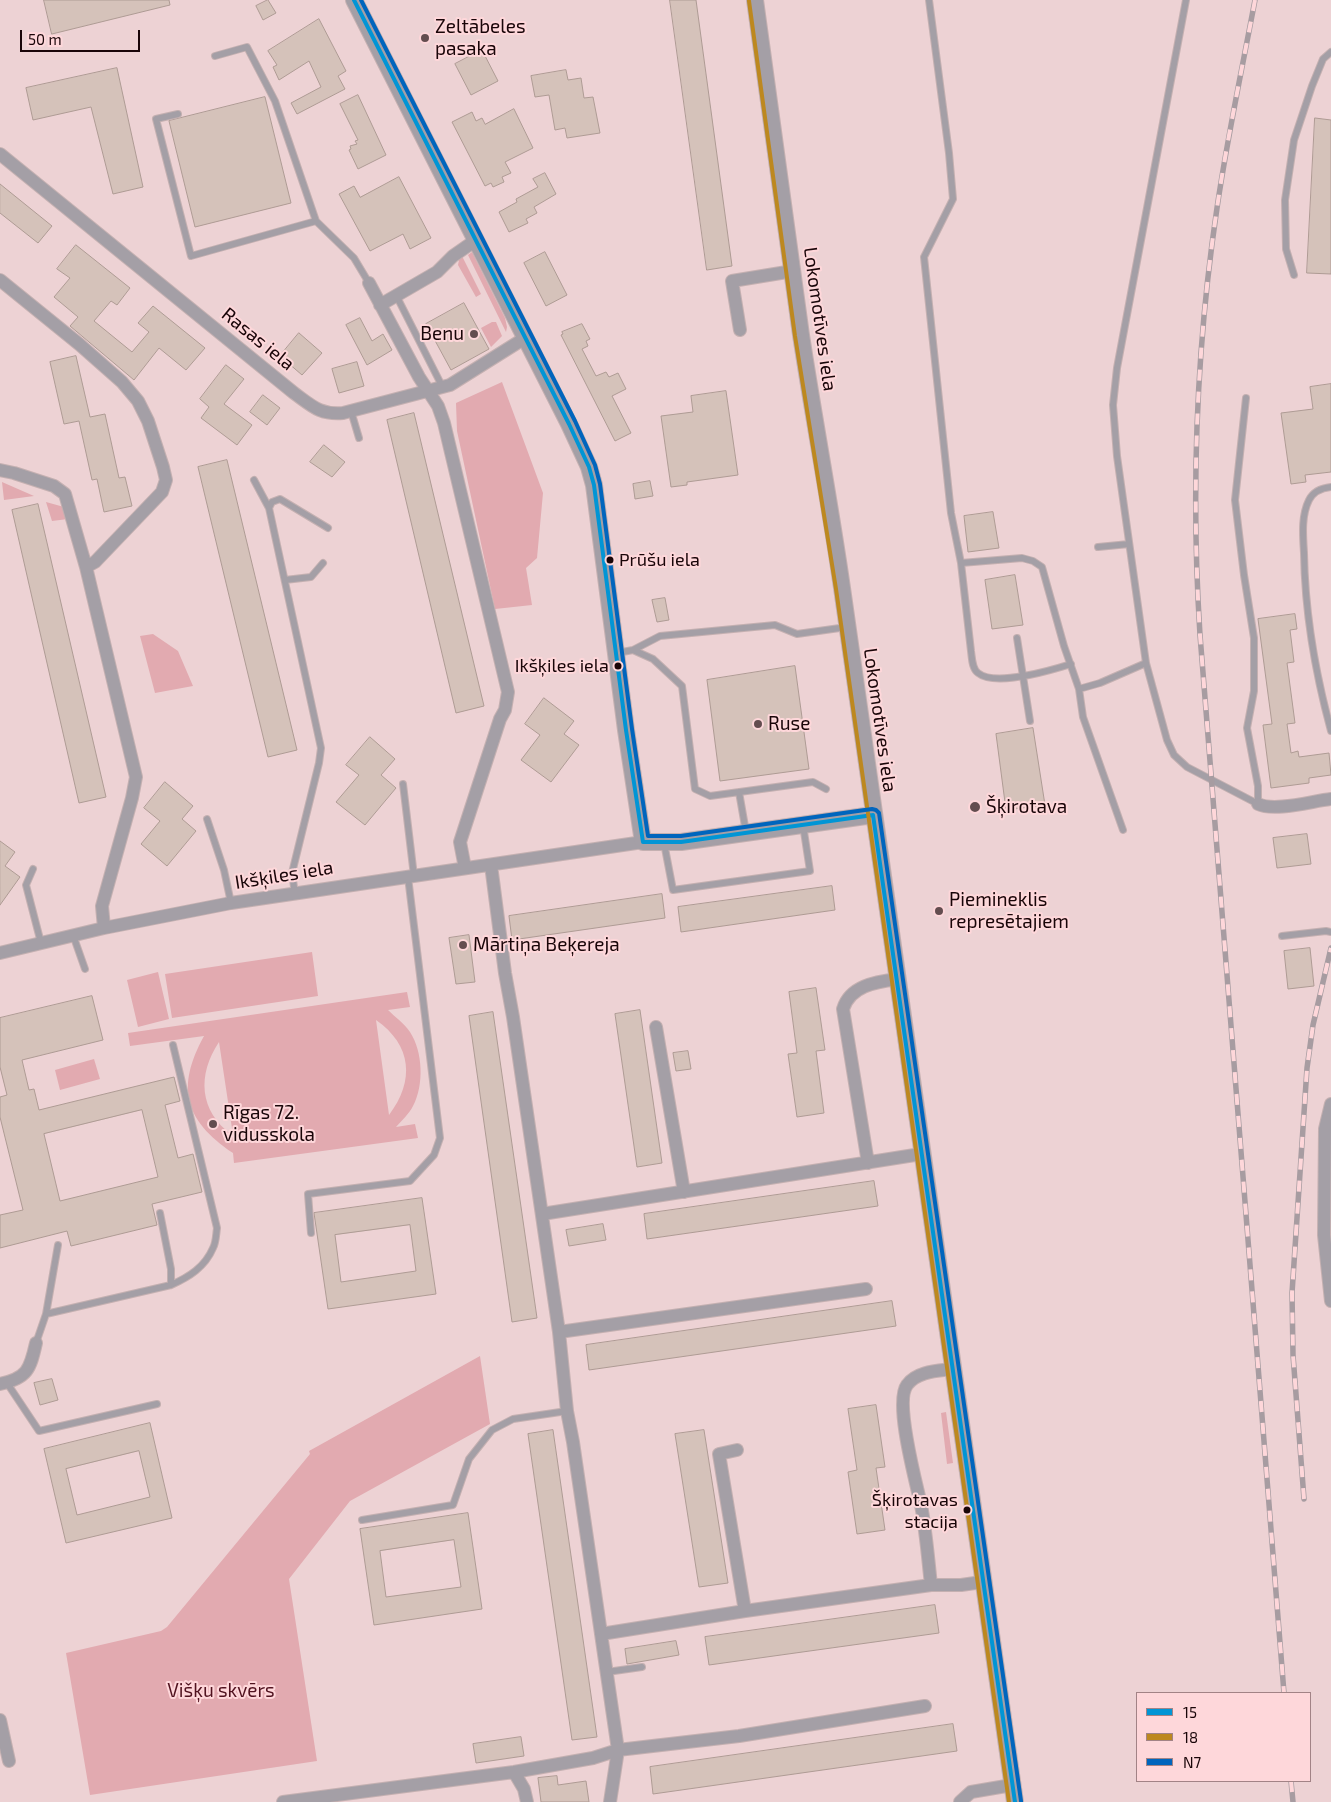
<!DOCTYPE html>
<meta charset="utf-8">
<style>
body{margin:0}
#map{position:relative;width:1331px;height:1802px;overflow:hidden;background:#edd2d4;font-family:"Exo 2",sans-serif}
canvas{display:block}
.legend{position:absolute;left:1136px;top:1692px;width:175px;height:90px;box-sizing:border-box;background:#fed7da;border:1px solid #a28386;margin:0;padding:6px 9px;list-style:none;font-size:15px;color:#190508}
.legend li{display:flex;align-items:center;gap:10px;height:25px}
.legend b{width:25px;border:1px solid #a28386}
.scale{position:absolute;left:20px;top:30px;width:120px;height:22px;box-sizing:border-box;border:2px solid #190508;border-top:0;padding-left:6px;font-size:15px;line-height:18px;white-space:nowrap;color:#190508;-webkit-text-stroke:4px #fed7da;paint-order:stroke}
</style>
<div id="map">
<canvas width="1331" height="1802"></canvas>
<ul class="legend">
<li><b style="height:6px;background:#0195d5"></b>15</li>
<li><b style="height:6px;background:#bd881f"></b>18</li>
<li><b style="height:6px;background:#0065bd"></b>N7</li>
</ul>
<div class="scale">50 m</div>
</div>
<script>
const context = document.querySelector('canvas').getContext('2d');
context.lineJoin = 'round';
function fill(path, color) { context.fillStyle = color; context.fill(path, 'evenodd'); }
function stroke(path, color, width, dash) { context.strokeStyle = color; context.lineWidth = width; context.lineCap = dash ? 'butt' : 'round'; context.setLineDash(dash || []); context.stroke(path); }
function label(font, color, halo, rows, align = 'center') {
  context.font = font + ' "Exo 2",sans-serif'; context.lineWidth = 4; context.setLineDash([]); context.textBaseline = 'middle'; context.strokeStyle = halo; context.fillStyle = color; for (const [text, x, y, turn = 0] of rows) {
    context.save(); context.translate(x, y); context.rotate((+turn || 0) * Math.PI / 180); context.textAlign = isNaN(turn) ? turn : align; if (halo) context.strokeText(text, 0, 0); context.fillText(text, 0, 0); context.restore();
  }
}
const green = new Path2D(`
 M472,252L505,318L507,327L506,332L468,255Z
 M462,256L481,294L476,297L458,265L459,260Z
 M492,322H496L502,336L491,347L481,328Z
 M502,382L543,493L537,558L526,568L532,605L495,609L457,431L456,403Z
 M2,482L34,496L4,500Z
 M46,502L64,507L68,519L52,521Z
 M153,634L178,651L193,686L155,693L140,636Z
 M312,952L318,996L172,1018L165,974Z
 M158,972L169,1019L138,1027L127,980Z
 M407,992L410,1007L388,1010C395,1017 404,1023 410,1032C423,1052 424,1085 413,1106C409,1114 402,1120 396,1127L415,1124L418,1138L234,1163L233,1153C184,1120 176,1087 204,1036L130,1046L128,1033ZM376,1020C412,1045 415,1081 389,1115ZM219,1042L233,1135H232C199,1111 197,1075 219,1042Z
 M94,1059L100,1079L60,1090L55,1070Z
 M480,1356L490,1424L350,1501L289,1579L317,1761L90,1795L66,1653L161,1631L167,1627L310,1454L309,1451Z
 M946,1412L953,1463L947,1464L941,1413Z`);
const building = new Path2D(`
 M44,0H169L170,5L52,34Z
 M268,0L276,13L263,20L256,6Z
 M670,0H696L732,266L707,270Z
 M319,19L346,71L338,76L345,89L297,114L291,103L321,87L309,61L279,80L273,67L277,65L268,51Z
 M482,50L498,81L471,95L455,64Z
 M117,68L143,187L113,194L91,107L33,120L26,88Z
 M566,70L568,80L581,78L584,98L593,97L600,133L567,138L565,128L555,130L549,95L535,97L531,76Z
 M358,95L386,155L358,169L349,150L351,149L350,146L357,144L355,141L358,140L340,104Z
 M265,97L291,203L195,227L169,121Z
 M514,109L533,148L505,162L511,173L502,177L504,182L493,187L491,183L485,186L452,122L472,112L476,121L482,118L485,124Z
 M1315,118L1331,120V274L1307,273Z
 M545,173L556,194L534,207L537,213L526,219L528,223L509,232L499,212L517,202L516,199L538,187L533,179Z
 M399,177L431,238L410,249L403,234L370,251L339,194L354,186L360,197Z
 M0,184L52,226L38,243L0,213Z
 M76,245L130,288L117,305L111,301L94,321L132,352L149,332L138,323L153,306L205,348L186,370L159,348L134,380L70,326L78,317L54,297L70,278L57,269Z
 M545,252L567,295L546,306L524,263Z
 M464,303L489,349L451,370L426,324Z
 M360,318L372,341L383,334L392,350L367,365L346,325Z
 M582,324L590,339L586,341L588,346L582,349L596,376L606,372L609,377L618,373L626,389L612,396L631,433L615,441L561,335L563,334L562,332Z
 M299,333L322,353L302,375L280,356Z
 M76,356L90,417L105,414L119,478L125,477L132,506L104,512L97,479L92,480L79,421L64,424L50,362Z
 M357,362L364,386L339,393L332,369Z
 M226,365L244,379L224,404L252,425L237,445L201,418L209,407L200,399Z
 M1331,384V472L1305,475L1306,482L1291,484L1281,413L1313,409L1310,387Z
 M726,391L738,475L687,482V485L671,487L661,416L693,412L691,396Z
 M263,395L280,408L267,425L250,412Z
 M414,413L484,706L456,713L387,420Z
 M324,445L345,462L332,477L310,462Z
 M227,460L297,750L268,757L198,467Z
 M650,481L653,496L635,499L633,484Z
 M38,504L106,797L79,803L12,510Z
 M993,512L999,548L968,552L964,516Z
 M1015,575L1023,625L992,629L985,580Z
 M665,598L669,620L657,622L652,600Z
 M1295,614L1297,629L1290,630L1294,662L1287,663L1295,723L1287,724L1291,753L1298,751L1299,757L1329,753L1331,775L1309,778V783L1271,788L1263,725L1272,724L1258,619Z
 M795,666L809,769L720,781L707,680Z
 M544,698L574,721L564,734L579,745L551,782L521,760L540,735L525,724Z
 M1033,728L1045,805L1006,810L996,734Z
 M370,737L395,759L381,775L396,788L365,825L336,802L359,775L346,765Z
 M165,782L193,806L182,819L196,831L167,866L141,844L160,821L144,808Z
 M1307,834L1311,864L1277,868L1273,838Z
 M0,841L15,852L5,866L20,877L0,905Z
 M832,886L835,910L681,932L678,907Z
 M662,894L665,918L512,940L509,916Z
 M469,935L475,982L456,984L449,938Z
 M1310,948L1314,986L1288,989L1284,951Z
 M816,988L825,1050L816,1051L824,1113L797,1117L788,1054L797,1053L789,992Z
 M92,996L103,1040L22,1060L29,1090L34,1089L39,1110L174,1077L180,1101L165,1105L178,1158L193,1154L202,1192L152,1204L157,1225L71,1246L67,1231L0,1248V1215L23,1210L0,1117V1097L7,1095L0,1067V1018ZM142,1110L158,1177L60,1201L44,1134Z
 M640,1010L662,1163L637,1167L615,1014Z
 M493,1012L537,1318L512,1322L469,1016Z
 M688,1051L691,1069L676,1071L673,1053Z
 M874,1181L878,1206L647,1239L644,1214Z
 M422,1198L436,1294L328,1309L314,1213ZM410,1225L416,1271L341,1282L335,1235Z
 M603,1224L606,1240L569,1246L566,1230Z
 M892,1301L896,1326L589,1370L586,1345Z
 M52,1379L58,1400L40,1405L34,1383Z
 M876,1405L885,1467L876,1468L885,1530L857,1534L848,1472L857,1470L848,1409Z
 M150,1423L172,1518L66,1543L44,1449ZM139,1451L150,1497L77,1515L66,1469Z
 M553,1430L597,1737L572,1740L528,1434Z
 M704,1430L728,1583L699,1587L675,1434Z
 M468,1513L482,1609L374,1625L360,1529ZM454,1540L461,1587L386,1597L380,1551Z
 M935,1605L939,1633L709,1665L705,1637Z
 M676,1641L679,1655L627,1664L625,1649Z
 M953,1724L957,1751L653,1794L650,1767Z
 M521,1737L524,1756L476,1763L473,1744Z
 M557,1776L558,1785L586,1781L589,1802H541L538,1778Z`);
const service = new Path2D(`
 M929,0L949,153L953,199L924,257L951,513L961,563L1022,558L1033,561L1042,567L1064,646L1079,689L1100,683L1146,663
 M1186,0L1117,368L1113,405L1117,456L1146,663L1167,740L1174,755L1187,767L1258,804V786L1247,728L1254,691V638L1244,575L1235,500L1246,398
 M215,56L247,47L275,101L316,221
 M178,114L156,119L191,256L316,221L354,258L369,283
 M1294,275L1286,249L1285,200L1294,140L1312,86L1323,59L1331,52
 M396,295L442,386
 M351,411L359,438
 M254,480L269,508
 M1331,487C1322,488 1313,492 1309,500C1301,516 1303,536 1304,553C1305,614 1315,672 1331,731
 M1098,547L1129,544
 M961,563L971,651C972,658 972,669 978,673C995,687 1052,670 1071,664
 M285,580L311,577L323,563
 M1017,638L1030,721
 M633,650L660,636L775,625L797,634L847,627
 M617,653L633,650L653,659L682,686L695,789L710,796L813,782L826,789
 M1079,689L1083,717L1123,830
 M403,784L414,876
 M739,792L746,832
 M207,819L224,870L231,903
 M664,843L673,890L810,871L803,825
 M33,869L26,885L41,943
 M295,894L292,873L319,763L321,748L269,508L272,502L280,499L328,528
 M73,935L85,969
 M1282,936L1326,931L1331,932
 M311,1233L308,1194L410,1181L434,1155L440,1138L408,877
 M171,1285C189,1277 205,1267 213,1248C216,1243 216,1235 217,1228L173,1045
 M46,1314L58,1245
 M36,1343L46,1314L171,1285V1269L160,1213
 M7,1383L39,1431L157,1404
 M362,1520L453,1505L469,1459L492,1430L513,1419L567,1411
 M607,1672L642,1667`);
const minor = new Path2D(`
 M0,154L294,393C312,406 320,415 343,413L450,385L525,338
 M0,280L79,344L122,382L138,401L148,421L163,467L166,480L162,492L95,562L86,567
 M369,283L419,377L438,406L444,423L508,692L505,710L500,719L460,842L465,868
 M380,305L437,272L453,256L476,240
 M740,330L732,281L793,271
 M0,470L14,473L54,486L65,494L86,567L136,777L132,798L102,906L104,928
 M1258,804C1275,812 1312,801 1331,799
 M491,865L505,973L513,1017L559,1332L567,1411L573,1442L618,1750L610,1802
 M0,953L104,928L231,903L643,842
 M656,1027L684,1192
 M1331,1104L1325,1129L1324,1235L1331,1301
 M868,1163L843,1009C850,986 875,982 897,979
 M542,1214L921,1154
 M559,1332L866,1289
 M0,1384C27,1378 30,1370 36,1343
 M737,1450L719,1454L745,1611
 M931,1585C928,1558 926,1531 921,1505C916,1482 894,1402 907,1385C917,1371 938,1371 953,1369
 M601,1634L745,1611L931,1585H961L982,1582
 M0,1720L9,1761
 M514,1772L524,1789L527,1802
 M283,1802L514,1772L593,1758L618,1750L739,1736L925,1706
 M960,1802L971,1792L1012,1785`);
const tertiary = new Path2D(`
 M354,0L569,424L589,467L594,485L626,730L643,842H681L873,815
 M755,0C771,112 785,224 801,335C814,420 830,504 842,588C900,993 955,1398 1015,1802`);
const rail = new Path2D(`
 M1255,0C1242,69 1227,139 1217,208C1196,349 1191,493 1200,635L1284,1693
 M1304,1499L1293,1355L1292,1293L1307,1068L1313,1025L1331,948
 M1291,1781L1293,1802`);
const bus1 = new Path2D(`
 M354,0L569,424L589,467L594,485L626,730L643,842
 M873,815L1015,1802
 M643,842H681L873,815`);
const bus2 = new Path2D(`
 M749,1L795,336L836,589L1009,1802`);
const bus3 = new Path2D(`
 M361,0L575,421L595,465L600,484L632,729L648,836H681L872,809L876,810L879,813L1021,1801`);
const markers = [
 [425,38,5,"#634d4f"],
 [474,334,5,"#634d4f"],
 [610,560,4.5,"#190508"],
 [618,666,4.5,"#190508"],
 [758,724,5,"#634d4f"],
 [975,807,6,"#634d4f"],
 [939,911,5,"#634d4f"],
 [463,945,5,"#634d4f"],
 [213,1124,5,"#634d4f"],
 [967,1510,4.5,"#190508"]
];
const busNames = [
 ["Prūšu iela",619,560,"left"],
 ["Ikšķiles iela",609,666],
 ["Šķirotavas",958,1500],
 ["stacija",958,1522]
];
const poiNames = [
 ["Zeltābeles",435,27],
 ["pasaka",435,49],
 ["Benu",464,334,"right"],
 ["Ruse",768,724],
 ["Šķirotava",986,807],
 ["Piemineklis",949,900],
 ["represētajiem",949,922],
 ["Mārtiņa Beķereja",473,945],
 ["Rīgas 72.",223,1113],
 ["vidusskola",223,1135]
];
const streetNames = [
 ["Lokomotīves iela",820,319,82],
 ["Rasas iela",258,339,39],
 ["Lokomotīves iela",880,720,82],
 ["Ikšķiles iela",284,875,-9]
];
const parkNames = [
 ["Višķu skvērs",221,1691]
];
fill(green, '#e2aab0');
fill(building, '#d5c2ba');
stroke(building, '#ae9b94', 1);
stroke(service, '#c4b0b1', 8);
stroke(minor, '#c4b0b1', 14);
stroke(tertiary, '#c4b0b1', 18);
stroke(service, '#a49fa6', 6);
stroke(minor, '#a49fa6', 12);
stroke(tertiary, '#a49fa6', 16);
stroke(rail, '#a79ca1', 5.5);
stroke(rail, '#fed7da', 4, [11]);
stroke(bus1, '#0195d5', 4);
stroke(bus2, '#bd881f', 4);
stroke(bus3, '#0065bd', 4);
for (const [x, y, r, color] of markers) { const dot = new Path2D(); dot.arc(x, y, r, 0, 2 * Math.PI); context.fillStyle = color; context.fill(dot); stroke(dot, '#fed7da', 2); }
label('18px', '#190508', '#fed7da', busNames, 'right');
label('19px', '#190508', '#fed7da', poiNames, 'left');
label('19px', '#190508', '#fed7da', streetNames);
label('19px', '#50121f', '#fed7da', parkNames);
</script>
